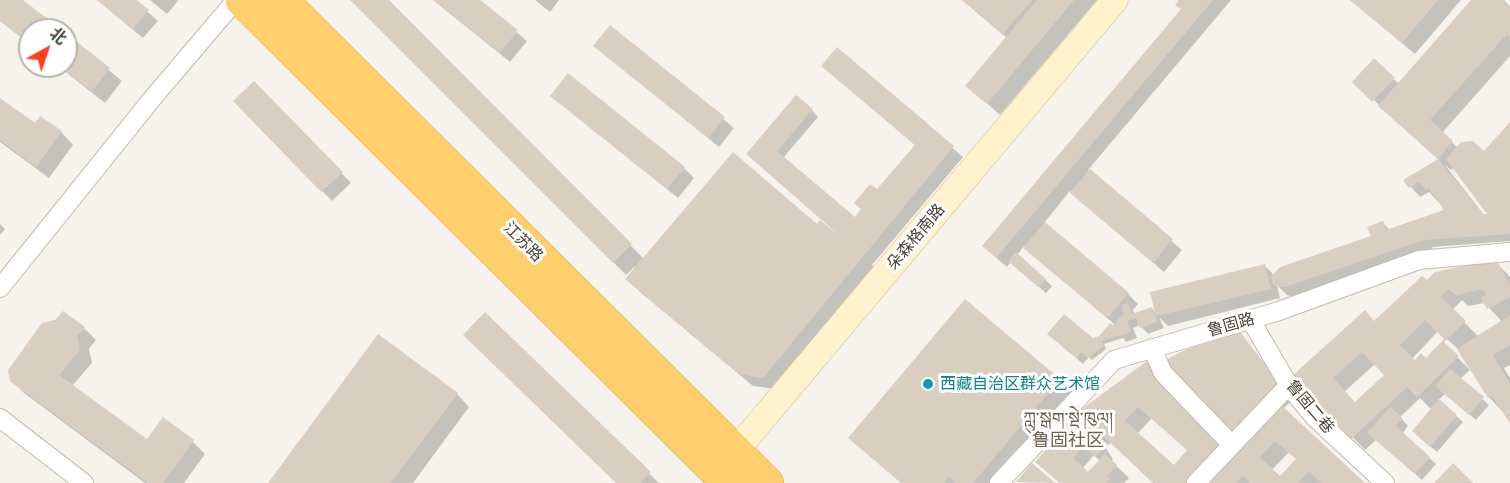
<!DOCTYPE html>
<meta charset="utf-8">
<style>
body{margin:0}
#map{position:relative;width:1510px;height:483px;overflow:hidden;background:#f6f3ec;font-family:Mulish,"Noto Sans SC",sans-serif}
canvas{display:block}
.north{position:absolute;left:18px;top:18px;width:60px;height:60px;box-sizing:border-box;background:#fff;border:2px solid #b7b4b0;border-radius:50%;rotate:40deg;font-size:16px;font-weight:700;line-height:24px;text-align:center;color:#4b4439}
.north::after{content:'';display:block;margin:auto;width:21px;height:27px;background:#fc3f1d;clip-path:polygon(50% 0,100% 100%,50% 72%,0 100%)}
</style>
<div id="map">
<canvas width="1510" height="483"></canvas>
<div class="north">北</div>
</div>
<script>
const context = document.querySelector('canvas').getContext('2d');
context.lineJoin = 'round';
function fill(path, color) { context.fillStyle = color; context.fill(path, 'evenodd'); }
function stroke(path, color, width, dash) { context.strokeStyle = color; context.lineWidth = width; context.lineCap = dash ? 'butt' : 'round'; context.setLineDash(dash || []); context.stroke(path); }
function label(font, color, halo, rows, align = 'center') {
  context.font = font + ' Mulish,"Noto Sans SC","Noto Serif Tibetan",sans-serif'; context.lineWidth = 6; context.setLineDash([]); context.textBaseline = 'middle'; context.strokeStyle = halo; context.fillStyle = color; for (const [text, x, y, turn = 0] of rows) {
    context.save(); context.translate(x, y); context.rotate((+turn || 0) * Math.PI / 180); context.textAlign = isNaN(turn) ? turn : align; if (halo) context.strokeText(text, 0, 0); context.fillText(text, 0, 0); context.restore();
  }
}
const shadow = new Path2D(`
 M0,0H21L60,30H30V44L0,21Z
 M97,0H134L158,21L143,38Z
 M150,0H177L178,1L167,14Z
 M352,0H387L644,259L818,226L834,233L836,231L758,164L812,110L818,117L783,158L855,219L916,146L823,66L837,49L963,157L872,265L876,270L776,389L753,386L639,291L627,279L636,268L635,266L626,275Z
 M433,0H478L527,41L510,62Z
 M535,0H559L550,12Z
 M962,0H1097L1000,115L967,85L1007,38Z
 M1181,0H1231L1088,170L1182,250L1164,272L1070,191L1044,223L1128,294L1138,304L1133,310L1135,315L1151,308L1158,315L1265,266L1274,275L1373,237L1383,223L1390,230L1447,211L1429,192L1420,197L1405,180L1439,160L1354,82L1374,60L1399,84L1473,0H1501L1510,8V56L1442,133L1458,148L1484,153L1510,124V241L1432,247L1433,250L1295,297L1287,295L1277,285L1280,298L1168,326L1159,317L1164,328L1148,334L1140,325L1133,328L1137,338L1126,342L1123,338L1104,344L1106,349L1092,360L1089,357L1083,364L1056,340L1094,341L1113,328L1114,324L1024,246L1017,255L1052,286L1046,293L1011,262L1007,267L994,256L1183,10ZM1445,165L1451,170L1454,167L1490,215H1484Z
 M1350,0H1461L1415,54Z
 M610,27L734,128L719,147L595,46Z
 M66,35L122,81L105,103L58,66H66Z
 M254,83L351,183L332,201L235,101Z
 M0,100L36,125L61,132L73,145L49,178L0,142Z
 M562,105L684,168L694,178L678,198Z
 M0,224L5,229L0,235Z
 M1495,261L1510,277V365L1504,368L1510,378V420L1489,397L1460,351L1438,331L1412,359L1415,362L1426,360L1443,343L1470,370L1460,379L1489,405L1476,420L1445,394L1438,400L1463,422L1437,452L1420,438L1432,410L1420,398L1400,417L1408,426L1402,434L1436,464L1422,480L1376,440L1365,450L1294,376L1375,323L1427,282ZM1462,300L1468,306L1485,303L1502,322L1479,337L1452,310ZM1375,364L1386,376L1356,404L1344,392Z
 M485,315L659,483H617Z
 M84,328L96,340L89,349L92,363L72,386L147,441L193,442L205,454L184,483H145L24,393L11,380Z
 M1240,334L1293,399L1283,409L1362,483H1155L1112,442L1108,445L1098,436L1113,459L1111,461L1129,478L1124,483H1060L1047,472L1159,375ZM1152,418L1189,451L1174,467L1137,434ZM1289,452L1297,459L1280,478L1272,470ZM1094,455L1100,461L1089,474L1083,468Z
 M1059,380L1071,393L995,483H901L850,438Z
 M457,394L469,407L413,483H270Z`);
const building = new Path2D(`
 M0,0H23L62,30H30V43L0,20Z
 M97,0H137L149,10L133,29Z
 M350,0H389L632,244L613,263Z
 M434,0H480L518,30L500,53Z
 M962,0H1032L1003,34Z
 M1037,0H1074L987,104L965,86Z
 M1179,0H1213L996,258L982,246L1181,9L1175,5Z
 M1350,0H1438L1402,43Z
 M1471,0H1504L1510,6V37L1507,34L1430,120L1453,141L1438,159L1378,106Z
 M610,25L725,117L708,138L593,46Z
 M66,33L110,68L92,91L59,66H66Z
 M837,47L954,146L763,378L739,374L625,279L733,152L817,224L820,220L839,235L746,154L796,95L813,109L777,151L855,217L861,209L854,203L870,184L877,189L915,145L821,66Z
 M1374,58L1395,78L1372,102L1352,82Z
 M568,73L685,167L667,189L550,96Z
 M254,81L343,172L321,192L233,101Z
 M0,98L35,123L40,116L62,131L36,167L0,140Z
 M1510,122V234L1424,240L1285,287L1275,286L1272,282L1271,276L1280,267L1371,236L1367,227L1383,221L1386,230L1444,210L1429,188L1426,190L1419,182L1409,188L1403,180L1438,159L1483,214H1487L1446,159L1461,142L1473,141L1484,151Z
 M1090,169L1173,239L1153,263L1070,193Z
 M1045,222L1129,293L1107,318L1023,248Z
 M1016,252L1046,279L1038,287L1008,261Z
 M1496,259L1510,285V297L1487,309L1481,298L1486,295L1483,289L1455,295L1448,289L1441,297L1466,321L1444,342L1459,356L1417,397L1407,387L1351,439L1292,376L1365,310L1374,321L1422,276L1427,280L1435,272ZM1425,320L1444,339L1426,358L1421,353L1415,360L1400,345ZM1362,352L1384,375L1355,402L1333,378Z
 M1265,264L1271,289L1156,316L1150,292Z
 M965,299L1060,379L973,483H956L949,477L944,483H901L848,438Z
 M1128,303L1132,314L1152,307L1158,321L1140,328L1136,318L1127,321L1131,332L1102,341L1104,346L1088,358L1081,352L1076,358L1047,334L1064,314L1093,338L1099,336L1110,323L1113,325L1124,313L1122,305Z
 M63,311L85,327L77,336L80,350L59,375L147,439L163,417L194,440L163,483H148L10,381L8,370L42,323L55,320Z
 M485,312L651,472L640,483H616L463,335Z
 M1510,315V345L1493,355L1510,384V423L1492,396L1488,398L1457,349Z
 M1240,332L1282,386L1230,437L1162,362L1187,349Z
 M378,334L458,393L391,483H268Z
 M1147,361L1166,383L1163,386L1224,444L1187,483H1153L1098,431L1094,434L1104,448L1095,457L1083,447L1073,458L1088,472L1105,454L1117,465L1107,476L1110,479L1106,483H1060L1035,462L1078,412ZM1138,407L1187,450L1174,465L1125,421Z
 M1450,369L1484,397L1469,415L1435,386Z
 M1439,399L1457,415L1430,447L1412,431Z
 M1279,403L1365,483H1321L1309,471L1298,483H1250L1243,476L1236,483H1204ZM1275,441L1296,459L1280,476L1260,457Z
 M1390,407L1403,418L1396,426L1430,457L1415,474L1367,433Z
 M1032,463L1055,483L1016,482Z
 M1453,463L1473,483H1434Z`);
const street = new Path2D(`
 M0,288L151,100L236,0
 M1250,319L1291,389L1315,418L1385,483
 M1152,348L1163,373L1232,445
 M0,418L84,483
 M999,483L1114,360L1279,311L1419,260L1510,252
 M1196,483L1289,385`);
const secondary = new Path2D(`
 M723,466L1115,0`);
const highway = new Path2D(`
 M242,0L728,483
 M281,0L767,483`);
const markers = [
 [928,384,6,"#0f9aa8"]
];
const streetNames = [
 ["朵森格南路",916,237,-50],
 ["江苏路",523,242,45],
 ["鲁固路",1231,325,-16],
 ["鲁固二巷",1310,407,50]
];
const cultureNames = [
 ["西藏自治区群众艺术馆",940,384]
];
const neighbourhoodNames = [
 ["ཀླུ་སྒུག་སྡེ་ཁུལ།",1068,420],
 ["鲁固社区",1068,441]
];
fill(shadow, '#0003');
fill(building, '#d8cfc1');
stroke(street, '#c2bbae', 20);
stroke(secondary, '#d6c79b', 27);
stroke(highway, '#e0a43c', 34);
stroke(street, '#fff', 18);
stroke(secondary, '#fff3cd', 26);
stroke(highway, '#ffcf6e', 33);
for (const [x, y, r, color] of markers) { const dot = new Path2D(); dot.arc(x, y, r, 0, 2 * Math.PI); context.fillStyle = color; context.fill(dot); stroke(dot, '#fff', 2); }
label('16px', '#4b4439', '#fff', streetNames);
label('16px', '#0d838f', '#fff', cultureNames, 'left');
label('18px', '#6e6250', '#fff', neighbourhoodNames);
</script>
